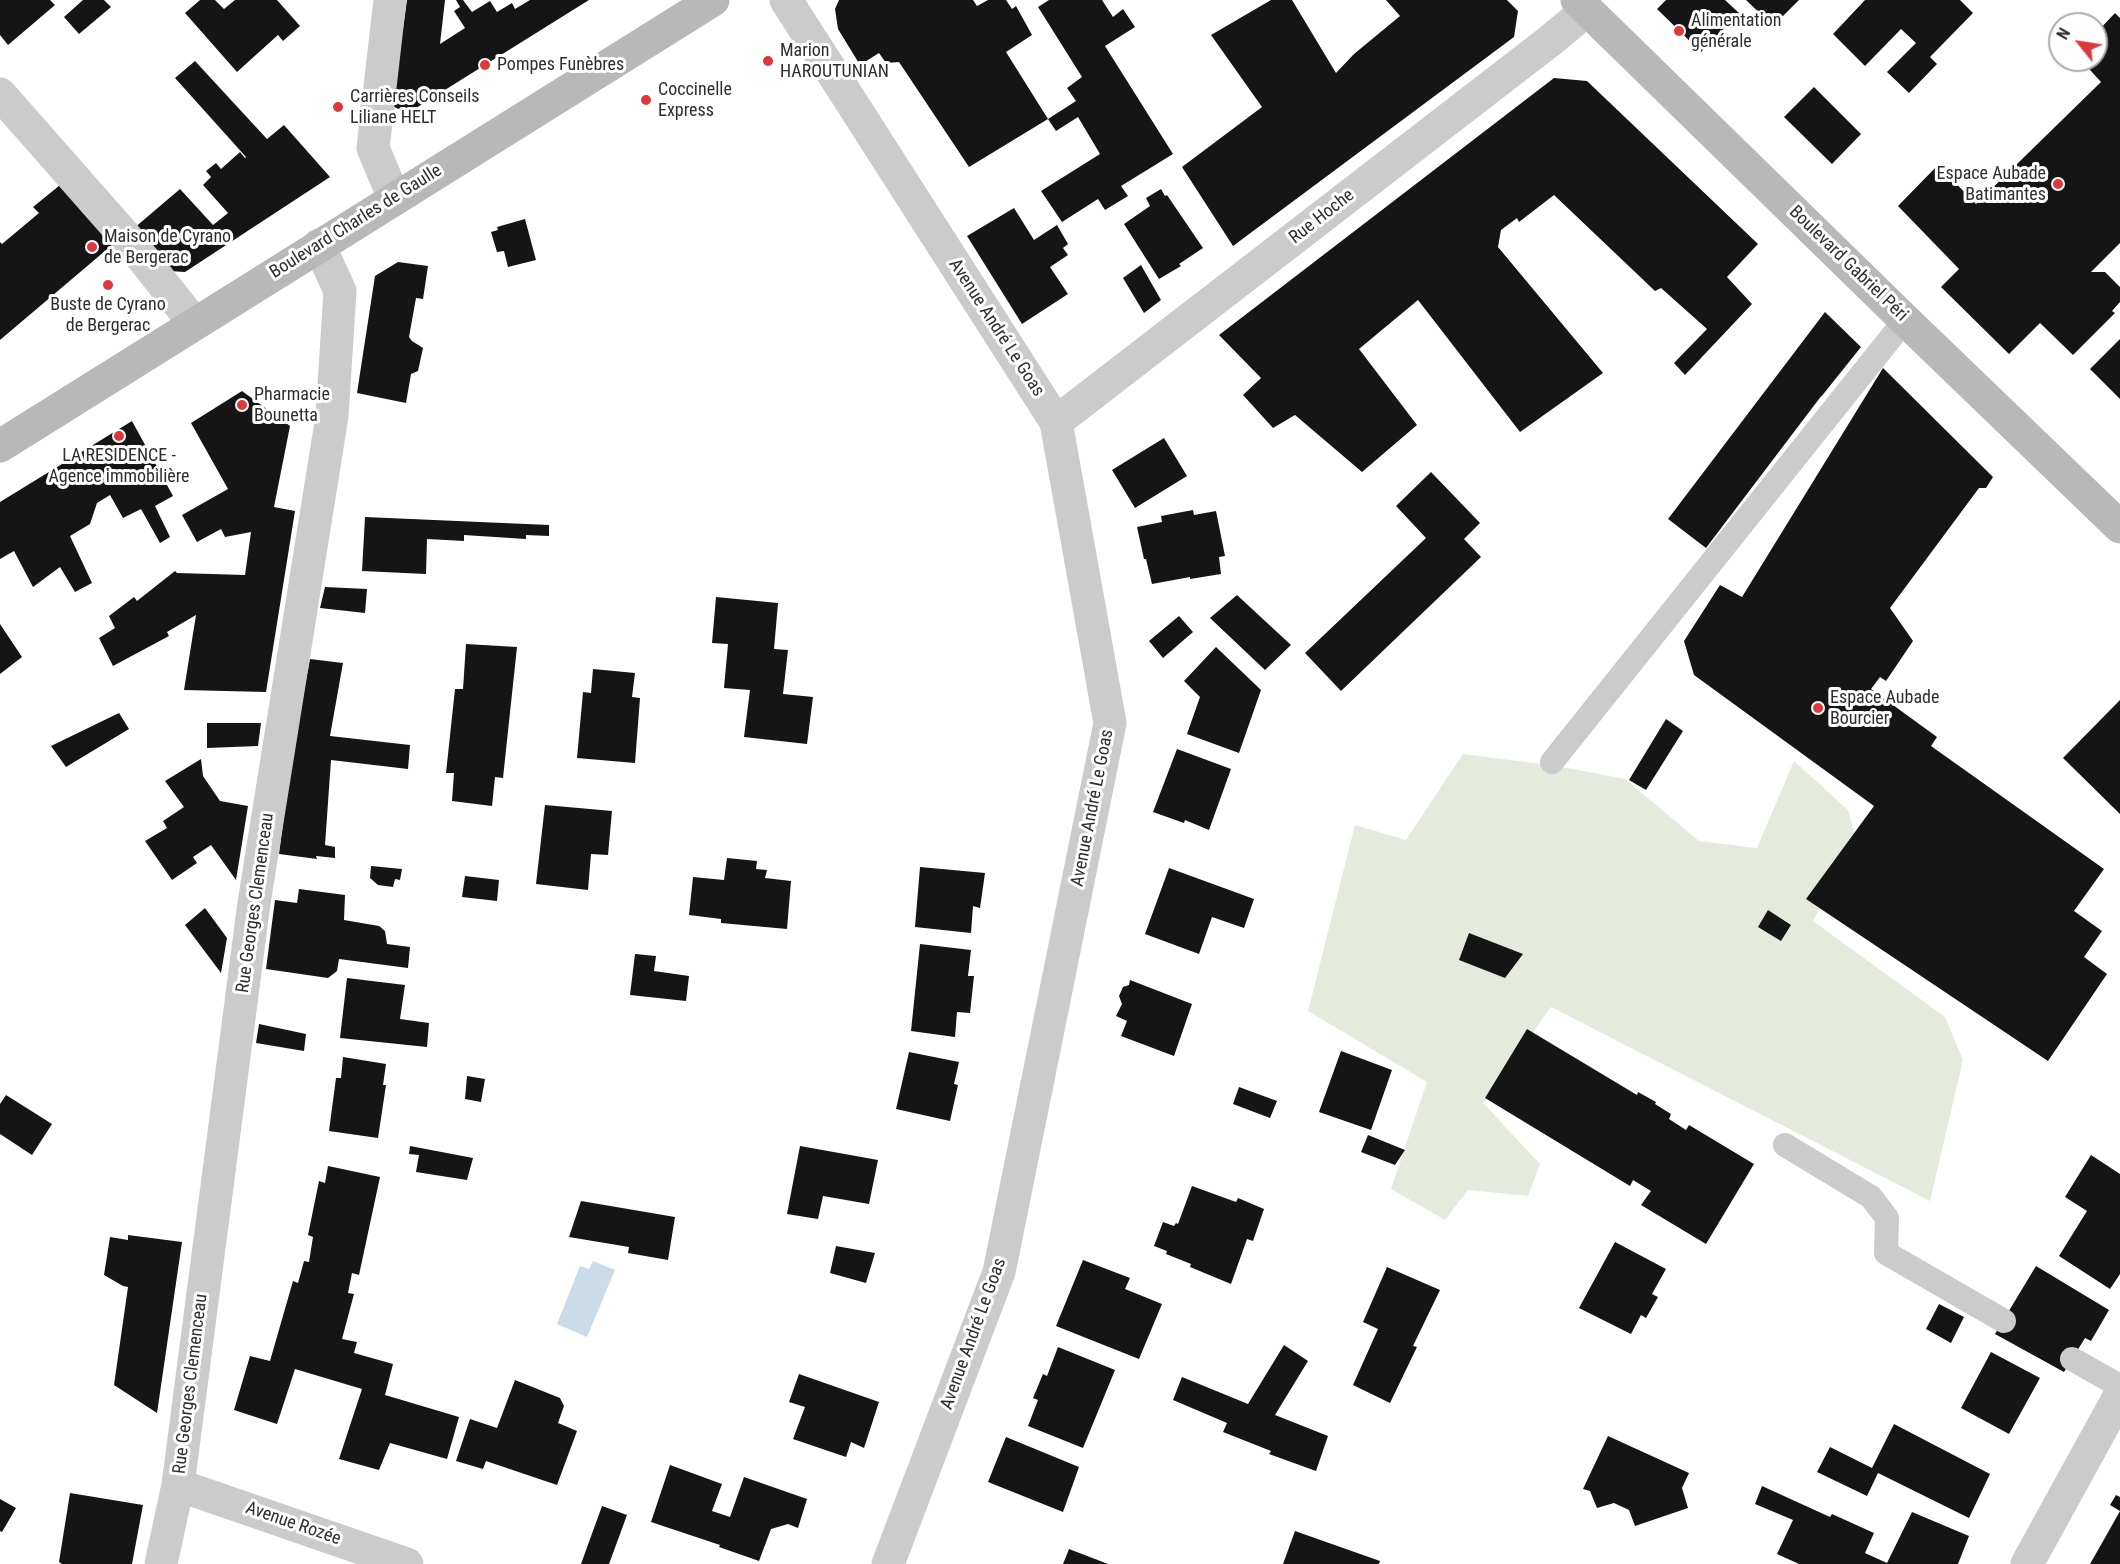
<!DOCTYPE html>
<meta charset="utf-8">
<style>
body{margin:0}
#map{position:relative;width:2120px;height:1564px;overflow:hidden;background:#fff;font-family:"Roboto Condensed",sans-serif}
canvas{display:block}
.north{position:absolute;left:2048px;top:12px;width:60px;height:60px;box-sizing:border-box;background:#fff;border:2px solid #ababab;border-radius:50%;rotate:300deg;font-size:16px;font-weight:700;line-height:24px;text-align:center;color:#2e2e2e}
.north::after{content:'';display:block;margin:auto;width:21px;height:27px;background:#dd393c;clip-path:polygon(50% 0,100% 100%,50% 72%,0 100%)}
</style>
<div id="map">
<canvas width="2120" height="1564"></canvas>
<div class="north">N</div>
</div>
<script>
const context = document.querySelector('canvas').getContext('2d');
context.lineJoin = 'round';
function fill(path, color) { context.fillStyle = color; context.fill(path, 'evenodd'); }
function stroke(path, color, width, dash) { context.strokeStyle = color; context.lineWidth = width; context.lineCap = dash ? 'butt' : 'round'; context.setLineDash(dash || []); context.stroke(path); }
function label(font, color, halo, rows, align = 'center') {
  context.font = font + ' "Roboto Condensed",sans-serif'; context.lineWidth = 6; context.setLineDash([]); context.textBaseline = 'middle'; context.strokeStyle = halo; context.fillStyle = color; for (const [text, x, y, turn = 0] of rows) {
    context.save(); context.translate(x, y); context.rotate((+turn || 0) * Math.PI / 180); context.textAlign = isNaN(turn) ? turn : align; if (halo) context.strokeText(text, 0, 0); context.fillText(text, 0, 0); context.restore();
  }
}
const green = new Path2D(`
 M1463,754L1557,766L1625,779L1699,841L1757,848L1794,761L1848,810L1857,843L1813,921L1945,1017L1963,1060L1930,1201L1551,1007L1483,1103L1540,1164L1528,1196L1468,1190L1445,1220L1391,1189L1427,1082L1308,1011L1355,825L1406,840Z`);
const water = new Path2D(`
 M593,1261L615,1270L587,1337L557,1324L580,1266L589,1269Z`);
const building = new Path2D(`
 M0,0H50L55,5L8,45L0,35Z
 M83,0H104L111,7L79,34L64,17Z
 M200,0H215L224,9L235,0H277L300,26L283,41L278,35L237,72L185,13Z
 M407,0H445L440,44L465,28L454,11L460,7L456,0H463L472,12L490,1L497,12L512,3L515,9L530,0H589L408,113L392,106Z
 M839,0H973L977,6L988,0H1006L1012,9L1016,6L1032,35L1006,52L1048,119L969,167L899,62L886,63L879,53L860,65L838,29L835,9Z
 M1049,0H1102L1113,17L1123,9L1135,27L1105,46L1173,154L1121,186L1128,196L1105,210L1098,199L1062,222L1041,191L1100,154L1078,117L1056,131L1048,119L1076,101L1067,88L1082,77L1038,7Z
 M1271,0H1292L1336,73L1354,54L1400,16L1386,0H1507L1518,11L1514,37L1233,246L1182,167L1262,107L1211,35Z
 M1666,0H1725L1739,13L1701,52L1657,9Z
 M1746,0H1799L1773,26Z
 M1865,0H1960L1973,13L1930,57L1937,64L1909,93L1887,72L1916,43L1901,29L1865,66L1833,34Z
 M2115,13L2120,18V243L2091,272H2105L2120,287V302L2112,311L2115,313L2073,355L2040,323L2009,354L1941,287L1959,269L1898,206L1938,165L1976,204L2101,82L2081,60H2096V33Z
 M195,61L267,139L284,125L330,177L185,272L169,271L133,229L180,189L213,225L228,213L203,185L211,177L206,171L216,163L221,169L240,152L245,158L246,157L175,78Z
 M1554,78L1587,81L1758,244L1727,277L1752,304L1685,375L1674,363L1707,329L1661,288L1655,291L1554,195L1519,222L1517,218L1501,230L1498,247L1603,373L1520,432L1418,300L1359,349L1417,425L1362,472L1295,415L1273,428L1243,395L1261,378L1219,335Z
 M1814,87L1861,134L1832,164L1784,117Z
 M65,181L118,240L0,340V242L2,244L39,213L33,207Z
 M1161,189L1165,196L1167,195L1203,248L1179,264L1181,266L1159,279L1124,224L1150,206L1146,198Z
 M1014,208L1034,240L1057,225L1068,244L1063,248L1068,255L1050,267L1068,294L1022,324L967,236Z
 M525,219L536,260L508,267L504,251L497,252L491,232L498,230L497,227Z
 M398,262L428,266L423,299L416,298L409,337L412,341L423,348L418,371L411,374L406,403L357,393L375,276Z
 M1141,265L1161,300L1144,313L1123,278Z
 M1825,312L1861,347L1821,397L1822,395L1706,548L1668,519Z
 M2120,339V399L2090,369Z
 M1883,368L1993,477L1986,488H1979L1890,608L1913,641L1886,681L1880,677L1871,689L1937,737L1931,746L2104,869L2074,911L2102,931L2084,957L2107,974L2048,1061L1806,899L1874,806L1694,675L1684,641L1720,585L1742,597Z
 M242,391L290,426L274,507L295,511L266,692L184,690L196,615L167,632L169,636L113,666L99,638L115,628L109,616L134,597L137,601L175,571L177,573L245,575L251,532L225,537L221,529L197,542L182,515L228,489L191,423Z
 M132,421L173,496L155,506L170,537L160,543L141,509L123,518L110,495L97,503L90,524L70,536L92,583L75,592L60,567L33,587L14,551L0,559V502Z
 M1164,438L1187,476L1135,508L1112,470Z
 M1431,472L1480,523L1464,539L1481,557L1341,691L1305,653L1426,538L1396,506Z
 M1193,510L1194,515L1216,511L1225,556L1219,557L1221,574L1190,579V577L1152,584L1146,559H1144L1137,527L1162,522L1161,516Z
 M365,517L549,525V536L526,535V539L464,535V541L427,539L426,574L362,571Z
 M325,587L367,589L365,613L320,608Z
 M1237,595L1291,645L1265,670L1210,618Z
 M716,597L778,603L774,649L788,650L783,694L813,697L807,744L744,737L750,690L724,688L728,644L712,643Z
 M1179,616L1193,632L1163,658L1149,641Z
 M0,624L22,657L0,674Z
 M466,644L517,647L503,778L495,777L492,806L452,801L454,773H446L455,689H463Z
 M1216,647L1261,690L1239,753L1187,734L1200,697L1184,681Z
 M310,659L343,663L330,736L410,745L408,769L331,760L325,845L335,847V858L316,856L317,859L279,854L292,755Z
 M593,669L635,673L632,697L640,698L635,763L577,758L583,692L591,693Z
 M2120,700V814L2063,758Z
 M119,713L129,729L66,767L51,746Z
 M1666,719L1683,731L1646,790L1629,780Z
 M207,723H261L258,746L207,748Z
 M1177,749L1231,769L1209,830L1185,820L1184,823L1153,812Z
 M201,759L203,776L220,801L248,806L236,880L211,845L193,857L197,863L172,880L145,841L167,828L163,821L184,807L165,781Z
 M545,805L612,811L608,855L591,854L588,890L536,884Z
 M727,858L757,861L756,869L767,870L765,878L791,881L787,929L721,923V919L689,915L693,877L724,880Z
 M371,866L402,869L400,880L395,879L393,887L378,885L370,878Z
 M920,867L985,873L980,908L973,906L971,933L915,927Z
 M1169,868L1254,899L1244,928L1212,917L1199,954L1145,934Z
 M465,876L499,880L497,901L462,897Z
 M299,889L345,895L344,920L379,926L385,931L387,944L410,947L408,968L339,959L337,971L328,978L266,969L275,900L297,903Z
 M205,908L227,938L221,973L185,925Z
 M1768,910L1791,925L1781,941L1758,927Z
 M1469,933L1523,954L1505,978L1459,960Z
 M920,944L971,950L968,976H974L970,1013L957,1012L955,1037L911,1031Z
 M635,954L656,956L654,971L689,976L686,1001L630,995Z
 M347,978L405,985L400,1019L429,1023L427,1047L340,1038Z
 M1130,980L1192,1004L1174,1056L1121,1036L1127,1021L1116,1016L1122,1004L1119,996L1123,987L1129,985Z
 M259,1024L306,1034L304,1051L256,1043Z
 M1527,1029L1637,1095L1638,1092L1656,1102L1655,1104L1671,1114L1669,1119L1686,1130L1689,1125L1754,1164L1706,1244L1641,1205L1651,1191L1633,1180L1630,1186L1485,1098Z
 M1341,1051L1392,1070L1371,1130L1319,1112Z
 M909,1052L959,1062L954,1084L958,1085L950,1121L896,1109Z
 M343,1057L386,1064L383,1085H386L378,1138L329,1131L336,1078H341Z
 M467,1076L485,1079L481,1102L465,1099Z
 M1239,1087L1277,1101L1270,1118L1233,1104Z
 M6,1095L52,1124L32,1155L0,1134V1104Z
 M1368,1135L1405,1150L1395,1165L1361,1152Z
 M410,1146L473,1158L467,1180L416,1172L419,1155L409,1154Z
 M800,1146L878,1160L869,1204L823,1196L818,1219L787,1214Z
 M2091,1155L2120,1174V1274L2110,1289L2059,1256L2087,1211L2065,1197Z
 M328,1166L380,1177L359,1275L352,1273L348,1293L354,1294L342,1339L357,1342L354,1353L393,1364L385,1395L459,1417L447,1459L390,1443L379,1470L339,1459L362,1389L295,1369L277,1424L234,1410L250,1356L270,1361L293,1281L298,1283L304,1261L309,1262L313,1237L308,1235L319,1181L325,1183Z
 M1192,1186L1236,1202L1238,1198L1264,1209L1253,1241L1247,1239L1231,1284L1190,1267L1191,1264L1166,1254L1167,1251L1154,1246L1163,1222L1174,1226L1176,1223L1178,1224Z
 M581,1201L675,1217L668,1260L628,1253L629,1247L569,1237Z
 M128,1235L182,1242L157,1413L114,1385L128,1287L123,1286L104,1275L110,1237L128,1240Z
 M1615,1242L1666,1269L1652,1294L1658,1297L1646,1318L1641,1315L1631,1334L1579,1308Z
 M836,1246L875,1253L866,1283L830,1273Z
 M1083,1260L1130,1278L1125,1289L1162,1304L1139,1359L1056,1326Z
 M2036,1266L2109,1310L2091,1341L2085,1338L2064,1372L1995,1334Z
 M1387,1267L1440,1290L1413,1346L1417,1347L1390,1403L1353,1385L1378,1329L1363,1322Z
 M1939,1304L1964,1317L1951,1343L1926,1329Z
 M1284,1345L1308,1361L1275,1415L1328,1436L1316,1471L1269,1454L1271,1451L1223,1432L1227,1423L1173,1400L1182,1377L1248,1404Z
 M1058,1347L1115,1370L1083,1448L1028,1426L1038,1400L1033,1398L1043,1374L1047,1376Z
 M1991,1352L2040,1378L2009,1434L1961,1408Z
 M799,1374L879,1402L864,1448L851,1442L846,1457L793,1439L805,1407L789,1402Z
 M515,1380L560,1398L564,1406L558,1423L577,1431L557,1485L486,1461L483,1469L456,1461L470,1419L497,1428Z
 M1894,1424L1990,1474L1969,1518L1878,1473L1867,1496L1817,1472L1830,1447L1872,1468Z
 M1608,1436L1689,1473L1682,1488L1688,1508L1635,1526L1629,1510L1614,1503L1597,1508L1590,1491L1583,1489Z
 M1006,1437L1079,1467L1063,1512L988,1482Z
 M670,1465L722,1484L712,1511L730,1517L744,1477L807,1499L798,1528L788,1524L771,1529L759,1561L719,1547L720,1545L651,1522Z
 M1762,1486L1830,1517L1832,1514L1874,1533L1865,1553L1887,1563L1912,1512L1969,1536L1958,1564H1799L1777,1554L1793,1520L1755,1504Z
 M70,1493L143,1505L132,1564H62L59,1562Z
 M2116,1495L2120,1497V1511L2110,1505Z
 M0,1499L16,1508L2,1532L0,1531Z
 M602,1506L627,1515L609,1564H581Z
 M2120,1511V1564H2090L2102,1543Z
 M1295,1531L1380,1561L1379,1564H1283Z
 M1069,1549L1108,1564H1063Z`);
const lane = new Path2D(`
 M1552,762L1905,320
 M1785,1145L1871,1197L1887,1218L1886,1253L2004,1321
 M2072,1359L2120,1386`);
const street = new Path2D(`
 M390,0L373,148L394,198
 M786,0L1056,422L1110,723L999,1272L888,1564
 M0,94L125,236L194,323
 M1056,422L1551,40L1587,10
 M178,1485L407,1564
 M161,1564L178,1485L254,903L332,416L340,291L319,245
 M2027,1564L2120,1395`);
const secondary = new Path2D(`
 M1577,0L1905,320L2120,527
 M0,446L713,0`);
const markers = [
 [1679,31,6,"#dd393c"],
 [768,61,6,"#dd393c"],
 [485,65,6,"#dd393c"],
 [646,100,6,"#dd393c"],
 [338,107,6,"#dd393c"],
 [2058,184,6,"#dd393c"],
 [92,247,6,"#dd393c"],
 [108,285,6,"#dd393c"],
 [242,405,6,"#dd393c"],
 [119,436,6,"#dd393c"],
 [1818,708,6,"#dd393c"]
];
const poiNames = [
 ["Alimentation",1691,21],
 ["générale",1691,42],
 ["Marion",780,51],
 ["HAROUTUNIAN",780,72],
 ["Pompes Funèbres",497,65],
 ["Coccinelle",658,90],
 ["Express",658,111],
 ["Carrières Conseils",350,97],
 ["Liliane HELT",350,118],
 ["Espace Aubade",2046,174,"right"],
 ["Batimantes",2046,195,"right"],
 ["Maison de Cyrano",104,237],
 ["de Bergerac",104,258],
 ["Buste de Cyrano",108,305,"center"],
 ["de Bergerac",108,326,"center"],
 ["Pharmacie",254,395],
 ["Bounetta",254,416],
 ["LA RESIDENCE -",119,456,"center"],
 ["Agence immobilière",119,477,"center"],
 ["Espace Aubade",1830,698],
 ["Bourcier",1830,719]
];
const streetNames = [
 ["Rue Hoche",1322,217,-38],
 ["Boulevard Charles de Gaulle",356,222,-32],
 ["Boulevard Gabriel Péri",1848,264,44],
 ["Avenue André Le Goas",996,328,57],
 ["Avenue André Le Goas",1093,808,-79],
 ["Rue Georges Clemenceau",256,903,-82],
 ["Avenue André Le Goas",974,1334,-70],
 ["Rue Georges Clemenceau",191,1384,-83],
 ["Avenue Rozée",293,1524,19]
];
fill(green, '#e4ebdd');
fill(water, '#cadcea');
fill(building, '#151515');
stroke(lane, '#cbcbcb', 24);
stroke(street, '#cbcbcb', 33);
stroke(secondary, '#b8b8b8', 33);
for (const [x, y, r, color] of markers) { const dot = new Path2D(); dot.arc(x, y, r, 0, 2 * Math.PI); context.fillStyle = color; context.fill(dot); stroke(dot, '#fff', 2); }
label('18px', '#2e2e2e', '#fff', poiNames, 'left');
label('18px', '#2e2e2e', '#fff', streetNames);
</script>
